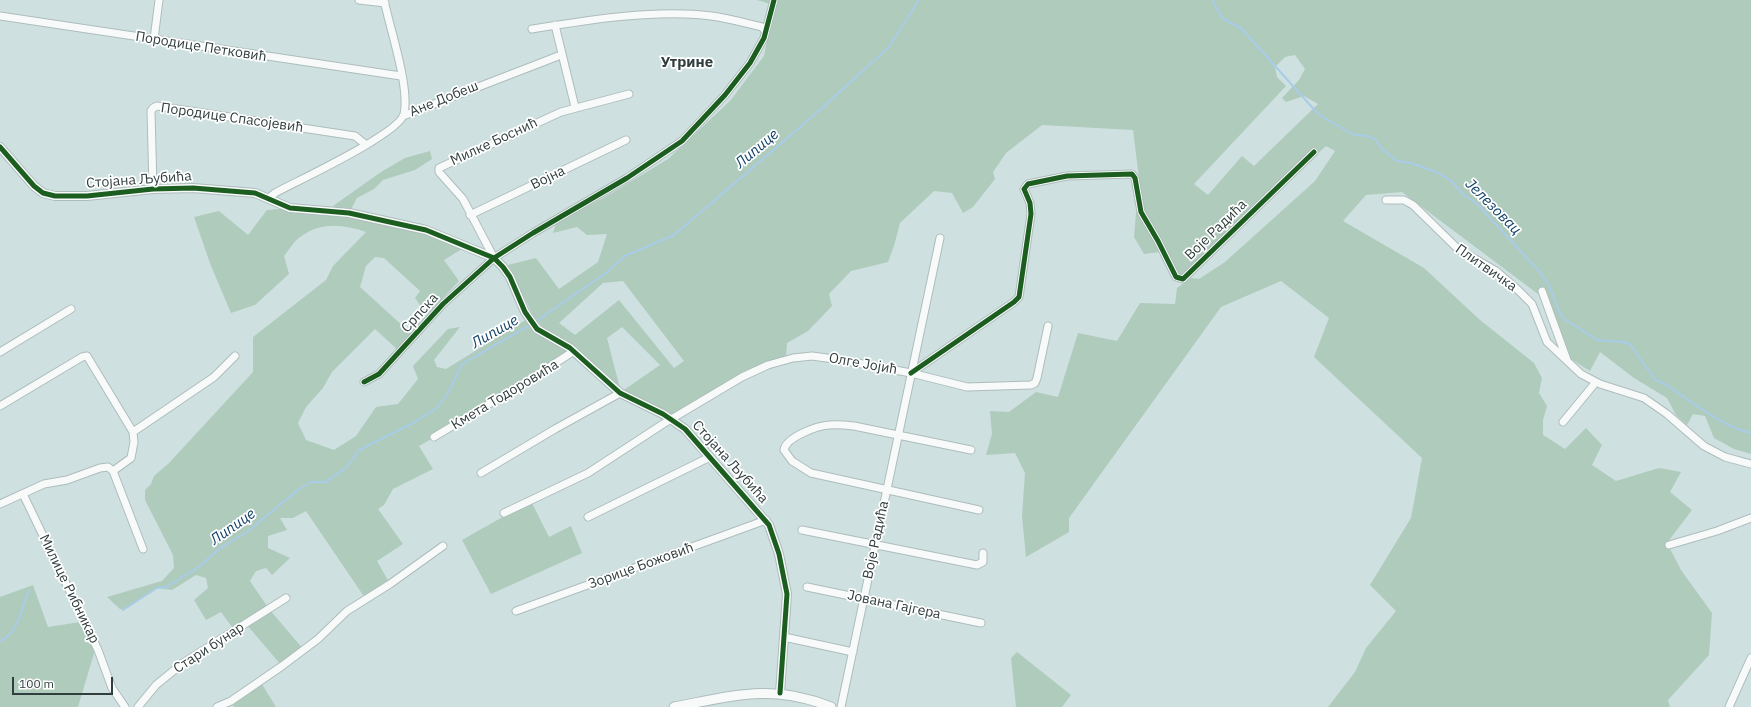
<!DOCTYPE html>
<meta charset="utf-8">
<style>
body{margin:0}
#map{position:relative;width:1751px;height:707px;overflow:hidden;background:#cee0e0;font-family:"IBM Plex Sans",sans-serif}
canvas{display:block}
.scale{position:absolute;left:12px;top:677px;width:101px;height:18px;box-sizing:border-box;border:2px solid #313e3e;border-top:0;padding-left:5px;font-size:12px;line-height:14px;white-space:nowrap;color:#313e3e;-webkit-text-stroke:3px #fff;paint-order:stroke}
</style>
<div id="map">
<canvas width="1751" height="707"></canvas>
<div class="scale">100 m</div>
</div>
<script>
const context = document.querySelector('canvas').getContext('2d');
context.lineJoin = 'round';
function fill(path, color) { context.fillStyle = color; context.fill(path, 'evenodd'); }
function stroke(path, color, width, dash) { context.strokeStyle = color; context.lineWidth = width; context.lineCap = dash ? 'butt' : 'round'; context.setLineDash(dash || []); context.stroke(path); }
function label(font, color, halo, rows, align = 'center') {
  context.font = font + ' "IBM Plex Sans",sans-serif'; context.lineWidth = 3.5; context.setLineDash([]); context.textBaseline = 'middle'; context.strokeStyle = halo; context.fillStyle = color; for (const [text, x, y, turn = 0] of rows) {
    context.save(); context.translate(x, y); context.rotate((+turn || 0) * Math.PI / 180); context.textAlign = isNaN(turn) ? turn : align; if (halo) context.strokeText(text, 0, 0); context.fillText(text, 0, 0); context.restore();
  }
}
const green = new Path2D(`
 M757,0H1751V454L1734,449L1714,438L1705,416L1693,414L1687,425L1676,415L1667,398L1634,378L1600,352L1590,371L1571,359L1555,337L1542,297L1402,192L1366,195L1343,221L1424,268L1480,320L1534,363L1542,378L1539,393L1547,406L1543,420V435L1565,449L1586,428L1602,445L1592,465L1616,481L1659,468L1681,472L1670,492L1692,510L1667,543L1681,570L1712,613L1709,655L1668,700L1670,707H1328L1355,672L1366,648L1396,611L1370,585L1411,518L1422,458L1314,357L1329,318L1281,281L1221,307L1069,518V532L1026,557L1022,516L1025,473L1015,453L986,455L992,434L990,411L1009,412L1036,392L1058,397L1078,333L1117,341L1140,303L1175,304L1177,288L1191,278L1199,279L1225,262L1315,181L1335,151L1326,146L1183,276L1176,275L1167,251L1144,254L1134,237L1139,178L1133,130L1042,125L1006,153L993,172L995,179L973,207L963,213L952,193L934,191L900,223L894,246L888,262L851,271L829,294L832,306L808,331L787,343L786,357L753,371L670,419L620,393L574,351L461,422L419,446L433,469L393,489L384,505L378,509L403,544L377,561L390,584L365,598L306,511L293,518H280L287,530L268,536V548L290,558L272,575L266,568L256,571L250,581L269,609L304,650L282,666L246,624L235,631L221,612L206,620L194,600L208,588L206,578L196,575L172,590L157,588L123,610L120,609L107,597L162,581L174,568L173,555L145,500V490L151,484L154,476L169,463L253,372V337L326,280L333,266L366,232C342,224 321,222 300,237C294,241 289,250 284,256L289,274L255,305L231,313L211,266L194,217L219,211L248,235L267,210L290,208L338,213L333,206L381,172L405,158L430,151L432,159L415,170L383,180L374,189L357,198L349,213L426,230L465,247L444,260L459,281L439,302L428,317L415,298L420,291L384,258L375,257L366,266L360,287L415,337L400,352L375,329L332,372L323,388L306,407L298,423L306,440L334,450L356,436L376,407L398,404L418,379L413,366L448,329L460,327L434,360L437,367L446,369L529,318L538,329L564,343L542,326L533,315L508,265L536,258L559,289L598,262L607,234L587,235L577,227L553,233L556,223L607,196L668,159L730,101L764,56L774,5ZM1295,55L1305,69L1299,80L1282,98L1286,102L1304,96L1318,104L1254,166L1242,156L1208,195L1194,184L1286,86L1277,77L1275,67L1285,57ZM623,281L684,361L674,368L619,300L575,335L559,323L603,283ZM622,327L660,365L621,392L607,338Z
 M531,501L549,537L571,526L582,553L491,594L462,540Z
 M33,585L48,627L80,622L95,650L78,707H0V597Z
 M1017,652L1071,695L1062,707H1016L1011,658Z
 M260,681L276,707H234L231,701Z`);
const stream = new Path2D(`
 M1212,0L1223,19L1241,28L1319,115L1354,135L1369,136L1375,139L1381,148L1397,161L1411,163L1436,172L1450,180L1464,195L1477,204L1539,271L1549,285L1559,311L1564,319L1597,340L1623,342L1630,344L1655,380L1665,384C1692,401 1720,426 1751,433
 M535,322L607,272L625,256L674,235L813,116L888,48L919,0
 M123,610L157,588L166,587L199,567L220,548L247,532L295,492L311,482H326L347,467L359,450L413,423L437,408L447,395L462,364L532,324
 M0,641C19,633 21,608 29,591`);
const minor = new Path2D(`
 M359,0L385,3
 M0,16L401,76
 M555,25L575,107
 M532,29C588,20 655,9 711,16C728,18 745,23 762,27L765,31
 M154,39L159,0
 M403,116L561,55
 M153,189L151,111L153,108L157,106L355,136L365,144
 M269,198L275,193C297,181 399,134 404,114C410,87 390,29 384,0
 M1386,200H1404L1413,205L1458,249L1496,271L1518,290L1532,304L1547,342L1581,374L1600,384L1644,398L1667,414L1704,446L1725,457L1751,464
 M470,215L626,140
 M494,258L463,199L439,172V168L561,112L629,94
 M1542,291L1567,360
 M0,352L71,309
 M911,373L1014,302L1019,297L1031,214L1030,203L1024,189L1028,184L1067,176L1132,174L1135,178L1141,212L1158,241L1176,277L1183,279L1314,152
 M364,382L379,374L443,304L494,258L533,233L627,178L682,141L725,95L750,63L764,38L774,0
 M0,406L82,357L87,356L133,432L134,442L131,458L113,471
 M1563,422L1596,382
 M133,432L214,377L235,356
 M434,437L534,377L574,351
 M971,450L854,426C846,425 837,424 829,425C817,426 786,437 784,450L792,461L811,473L979,510
 M481,473L555,429L620,393
 M23,494L98,650L112,688L125,707
 M0,504L44,484L67,480L100,468L108,467L113,471L143,549
 M504,513L588,473L663,424L742,377L768,365L793,358L812,356L841,360L911,373L967,387L1031,385L1035,383L1037,378L1048,326
 M588,517L710,457
 M802,530L977,565L983,562V553
 M1669,545L1717,531L1751,518
 M807,587L981,623
 M516,611L766,520
 M784,637L853,652
 M138,707L156,685L183,663L286,598
 M217,707L231,701L282,666L318,639L347,611L390,584L443,546
 M841,707L940,238
 M1729,707L1751,658`);
const tertiary = new Path2D(`
 M0,147L34,186L43,193L55,196H87L153,189L193,188L255,193L290,208L349,213L426,230L494,258L503,267L510,277L525,312L537,329L570,348L620,393L663,414L685,429L769,525L779,554L787,594L780,693`);
const secondary = new Path2D(`
 M674,707C733,696 772,683 831,707`);
const cycleway = new Path2D(`
 M0,147L34,186L43,193L55,196H87L153,189L193,188L255,193L290,208L349,213L426,230L494,258L503,267L510,277L525,312L537,329L570,348L620,393L663,414L685,429L769,525L779,554L787,594L780,693
 M911,373L1014,302L1019,297L1031,214L1030,203L1024,189L1028,184L1067,176L1132,174L1135,178L1141,212L1158,241L1176,277L1183,279L1314,152
 M364,382L379,374L443,304L494,258L533,233L627,178L682,141L725,95L750,63L764,38L774,0`);
const streetNames = [
 ["Породице Петковић",201,47,9],
 ["Ане Добеш",444,99,-22],
 ["Породице Спасојевић",232,118,8],
 ["Милке Боснић",494,142,-25],
 ["Војна",548,178,-26],
 ["Стојана Љубића",139,180,-4],
 ["Воје Радића",1216,230,-44],
 ["Плитвичка",1486,268,35],
 ["Српска",420,313,-48],
 ["Олге Јојић",863,364,10],
 ["Кмета Тодоровића",505,395,-31],
 ["Стојана Љубића",730,462,48],
 ["Воје Радића",876,540,-78],
 ["Зорице Божовић",641,566,-20],
 ["Милице Рибникар",69,589,64],
 ["Јована Гајгера",894,605,12],
 ["Стари бунар",209,648,-33]
];
const neighbourhoodNames = [
 ["Утрине",687,63]
];
const waterNames = [
 ["Липице",757,149,-40],
 ["Јелезовац",1493,207,45],
 ["Липице",495,332,-30],
 ["Липице",233,527,-35]
];
fill(green, '#afcbbc');
stroke(stream, '#a9cce8', 2);
stroke(minor, '#aebcbc', 9);
stroke(tertiary, '#aebcbc', 10);
stroke(secondary, '#aebcbc', 11);
stroke(minor, '#f8fafa', 7);
stroke(tertiary, '#f8fafa', 8);
stroke(secondary, '#f8fafa', 9);
stroke(cycleway, '#1b5e20', 5);
label('14px', '#313e3e', '#fff', streetNames);
label('bold 15px', '#313e3e', '#fff', neighbourhoodNames);
label('italic 15px', '#124268', '#fff', waterNames);
</script>
